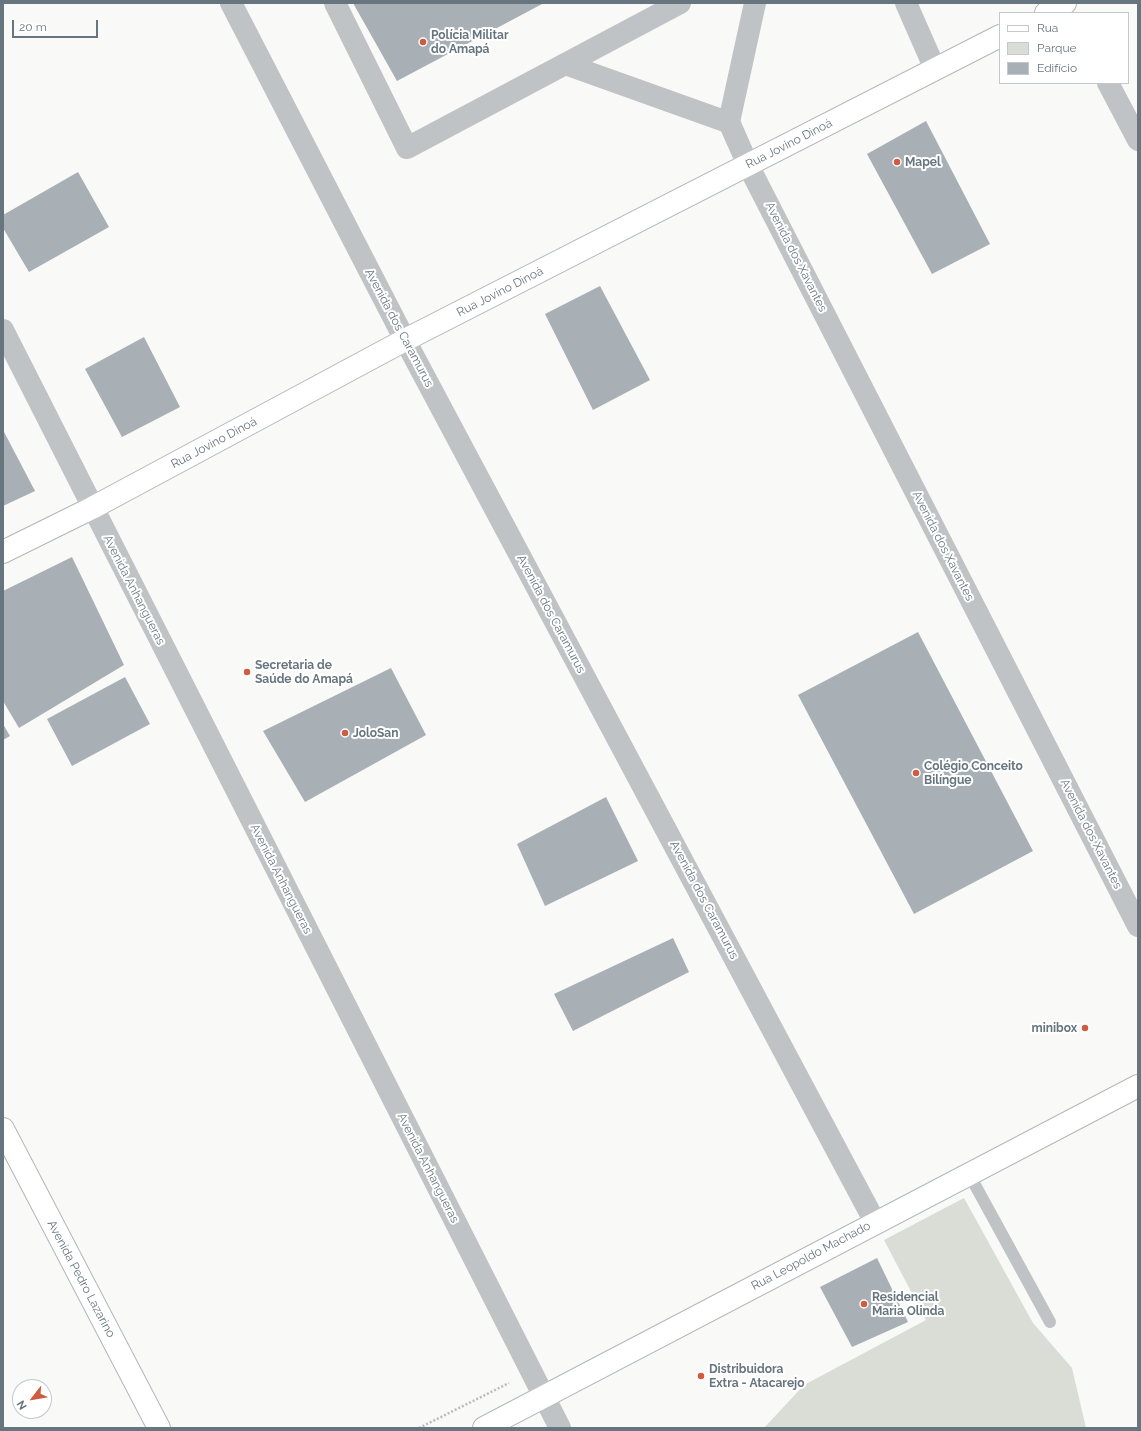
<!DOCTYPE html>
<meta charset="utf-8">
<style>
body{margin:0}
#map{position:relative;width:1141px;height:1431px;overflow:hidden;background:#f9f9f7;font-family:Raleway,sans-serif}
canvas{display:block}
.frame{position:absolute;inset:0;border:4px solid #67757e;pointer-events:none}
.legend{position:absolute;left:999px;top:12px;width:130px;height:72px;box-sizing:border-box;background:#fff;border:1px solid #c2c8cb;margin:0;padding:5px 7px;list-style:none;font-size:12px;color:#67757e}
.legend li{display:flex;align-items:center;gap:8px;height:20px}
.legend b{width:20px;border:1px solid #c2c8cb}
.north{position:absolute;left:12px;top:1379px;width:40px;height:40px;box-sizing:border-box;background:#fff;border:1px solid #c2c8cb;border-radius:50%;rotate:239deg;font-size:11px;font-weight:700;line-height:16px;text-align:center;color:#67757e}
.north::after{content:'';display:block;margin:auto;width:14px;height:18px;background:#cd5c42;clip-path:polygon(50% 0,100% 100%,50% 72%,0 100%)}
.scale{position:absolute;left:12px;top:20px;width:86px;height:18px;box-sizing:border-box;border:2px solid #67757e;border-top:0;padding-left:5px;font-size:12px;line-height:14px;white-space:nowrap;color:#67757e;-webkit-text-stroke:3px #fff;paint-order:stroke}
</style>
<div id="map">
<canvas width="1141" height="1431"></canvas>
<div class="frame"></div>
<ul class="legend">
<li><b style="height:5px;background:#fff"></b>Rua</li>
<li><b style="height:11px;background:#d9ddd6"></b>Parque</li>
<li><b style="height:11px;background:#a8afb5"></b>Edifício</li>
</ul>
<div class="north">N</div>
<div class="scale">20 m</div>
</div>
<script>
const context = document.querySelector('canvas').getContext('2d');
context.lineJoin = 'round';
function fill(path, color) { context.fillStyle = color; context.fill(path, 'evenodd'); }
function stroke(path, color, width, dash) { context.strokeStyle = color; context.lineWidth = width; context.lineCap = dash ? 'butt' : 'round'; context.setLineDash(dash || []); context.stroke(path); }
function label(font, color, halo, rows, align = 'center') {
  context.font = font + ' Raleway,sans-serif'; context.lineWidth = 4; context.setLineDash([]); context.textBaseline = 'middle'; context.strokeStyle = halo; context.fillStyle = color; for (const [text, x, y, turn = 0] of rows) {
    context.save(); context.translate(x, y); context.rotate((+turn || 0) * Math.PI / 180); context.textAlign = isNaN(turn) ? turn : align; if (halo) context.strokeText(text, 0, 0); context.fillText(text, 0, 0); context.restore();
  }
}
const green = new Path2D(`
 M964,1198L1033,1323L1072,1368L1086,1428H764L804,1385L926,1320L884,1240Z`);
const building = new Path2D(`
 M353,3H544L397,81Z
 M926,121L990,244L932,274L867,154Z
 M78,172L109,227L29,272L3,228V215Z
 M600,286L650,380L593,410L545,314Z
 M144,337L180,407L122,437L85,369Z
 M3,430L35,491L3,506Z
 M72,557L124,665L19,728L3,701V591Z
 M918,632L1033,851L914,914L798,695Z
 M391,668L426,735L305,802L263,731Z
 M125,677L150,724L72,766L47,719Z
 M3,724L10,736L3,740Z
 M606,797L638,861L545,906L517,844Z
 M673,938L689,972L573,1031L554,994Z
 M877,1258L908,1322L852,1347L820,1287Z`);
const path = new Path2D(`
 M419,1428L509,1383`);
const service = new Path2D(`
 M969,1174L1050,1322`);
const minor = new Path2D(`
 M231,3L405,340L875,1222
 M335,3L407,148L680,3
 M755,3L729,122L748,165L1138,926
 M906,3L935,69
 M565,64L730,123
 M1108,83L1138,140
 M3,330L560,1428`);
const secondary = new Path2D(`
 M3,1129L159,1428`);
const primary = new Path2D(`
 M1046,13L1065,3
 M3,552L92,508L405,340L1000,36
 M484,1428L1138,1086`);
const markers = [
 [423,42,4,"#cd5c42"],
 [897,162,4,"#cd5c42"],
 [247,672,4,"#cd5c42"],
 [345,733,4,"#cd5c42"],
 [916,773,4,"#cd5c42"],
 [1085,1028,4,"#cd5c42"],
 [864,1304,4,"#cd5c42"],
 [701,1376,4,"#cd5c42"]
];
const poiNames = [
 ["Polícia Militar",431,35],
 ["do Amapá",431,49],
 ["Mapel",905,162],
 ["Secretaria de",255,665],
 ["Saúde do Amapá",255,679],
 ["JoloSan",353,733],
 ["Colégio Conceito",924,766],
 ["Bilíngue",924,780],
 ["minibox",1077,1028,"right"],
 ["Residencial",872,1297],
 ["Maria Olinda",872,1311],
 ["Distribuidora",709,1369],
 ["Extra - Atacarejo",709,1383]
];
const streetNames = [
 ["Rua Jovino Dinoá",789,144,-27],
 ["Avenida dos Xavantes",796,257,63],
 ["Rua Jovino Dinoá",500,292,-27],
 ["Avenida dos Caramurus",399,328,62],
 ["Rua Jovino Dinoá",214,443,-28],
 ["Avenida dos Xavantes",943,546,63],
 ["Avenida Anhangueras",134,590,63],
 ["Avenida dos Caramurus",551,614,62],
 ["Avenida dos Xavantes",1091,834,63],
 ["Avenida Anhangueras",281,879,63],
 ["Avenida dos Caramurus",704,900,62],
 ["Avenida Anhangueras",428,1168,63],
 ["Rua Leopoldo Machado",811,1256,-28],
 ["Avenida Pedro Lazarino",81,1279,62]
];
fill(green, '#d9ddd6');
fill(building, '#a8afb5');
stroke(secondary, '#b1b7bb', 24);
stroke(primary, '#b3b7ba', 24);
stroke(path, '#b9bcbe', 2.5, [2, 2]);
stroke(service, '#bfc3c6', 12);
stroke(minor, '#bfc3c6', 22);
stroke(secondary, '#fff', 22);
stroke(primary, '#fff', 22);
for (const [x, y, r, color] of markers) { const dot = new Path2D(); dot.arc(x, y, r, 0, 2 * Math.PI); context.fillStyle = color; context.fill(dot); stroke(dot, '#fff', 1.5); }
label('bold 12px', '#67757e', '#fff', poiNames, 'left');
label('12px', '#67757e', '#fff', streetNames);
</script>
